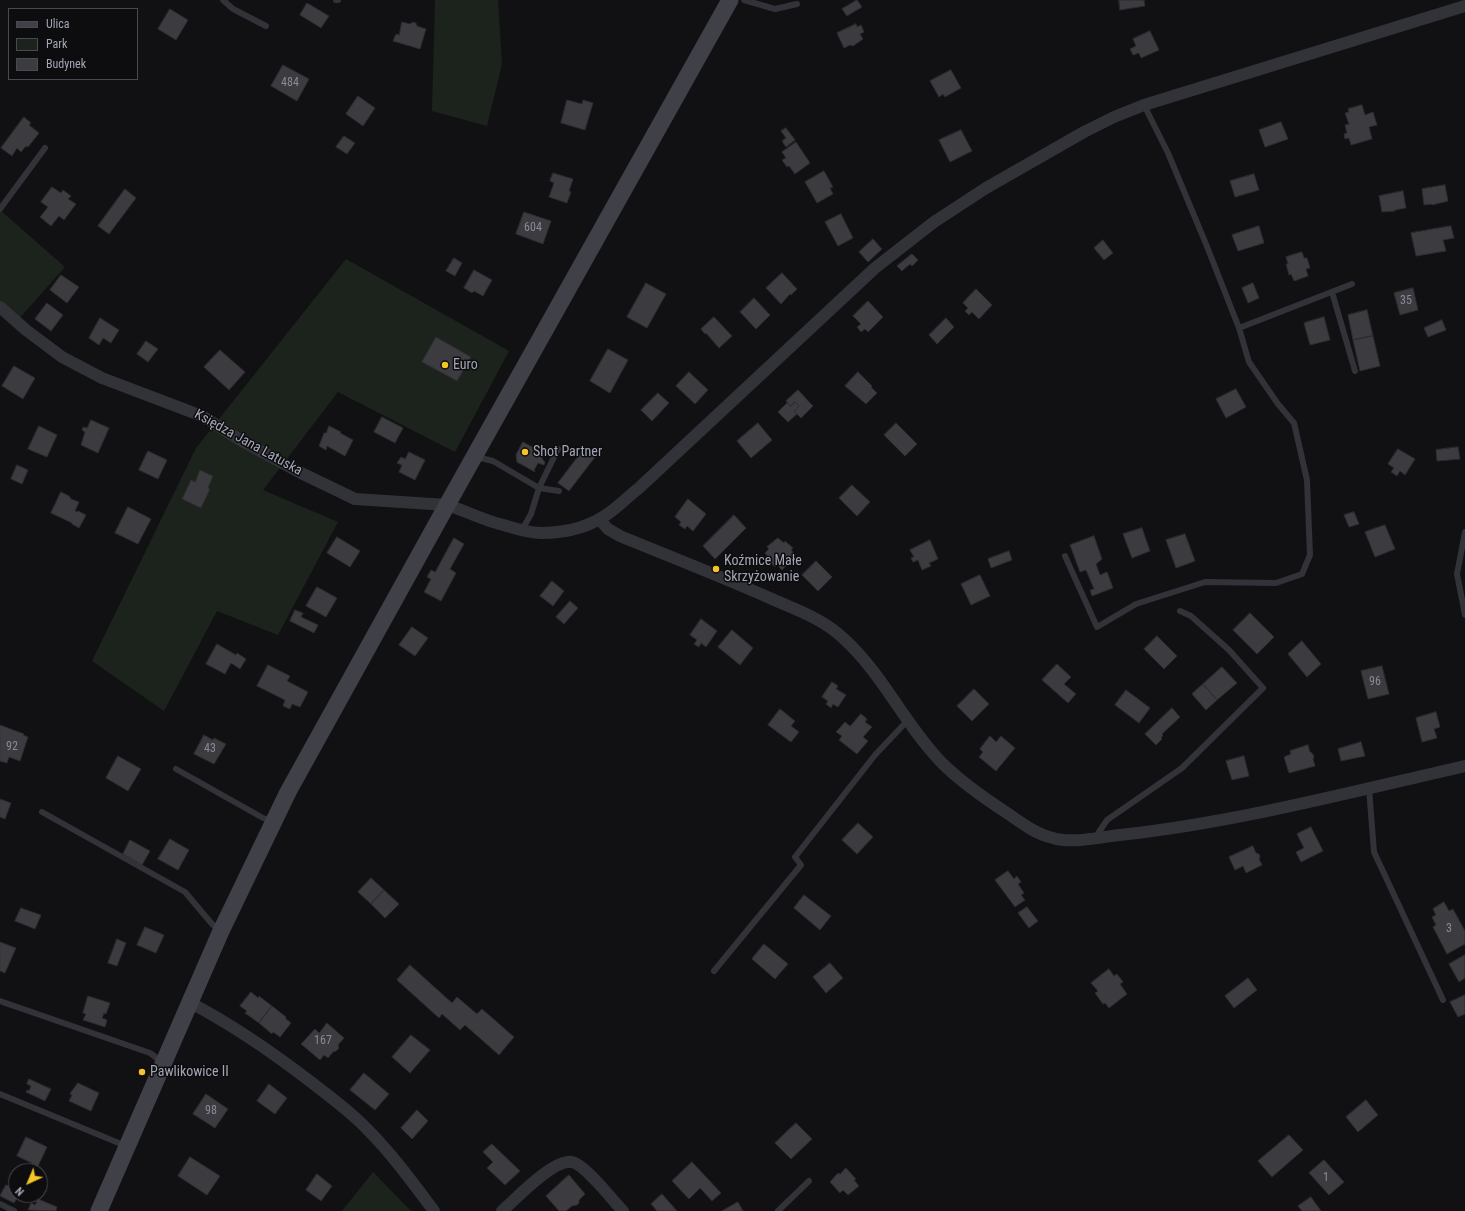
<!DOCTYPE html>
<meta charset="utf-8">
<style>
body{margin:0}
#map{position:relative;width:1465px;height:1211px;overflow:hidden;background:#111113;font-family:"Roboto Condensed",sans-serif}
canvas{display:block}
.legend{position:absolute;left:8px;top:8px;width:130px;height:72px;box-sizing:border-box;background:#0d0c0e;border:1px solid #494a50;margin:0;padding:5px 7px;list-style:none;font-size:12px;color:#a2a6b4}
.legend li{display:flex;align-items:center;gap:8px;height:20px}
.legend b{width:20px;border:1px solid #494a50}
.north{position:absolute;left:8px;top:1163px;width:40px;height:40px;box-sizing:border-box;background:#0d0c0e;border:1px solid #494a50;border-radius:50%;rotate:224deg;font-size:11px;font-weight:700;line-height:16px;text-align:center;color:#a2a6b4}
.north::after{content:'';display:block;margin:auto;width:14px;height:18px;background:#f5c528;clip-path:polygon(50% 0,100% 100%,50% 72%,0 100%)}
</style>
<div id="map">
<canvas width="1465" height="1211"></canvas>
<ul class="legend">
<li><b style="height:5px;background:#404148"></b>Ulica</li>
<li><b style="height:11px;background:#1c231d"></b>Park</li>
<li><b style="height:11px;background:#3c3b40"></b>Budynek</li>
</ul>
<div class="north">N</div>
</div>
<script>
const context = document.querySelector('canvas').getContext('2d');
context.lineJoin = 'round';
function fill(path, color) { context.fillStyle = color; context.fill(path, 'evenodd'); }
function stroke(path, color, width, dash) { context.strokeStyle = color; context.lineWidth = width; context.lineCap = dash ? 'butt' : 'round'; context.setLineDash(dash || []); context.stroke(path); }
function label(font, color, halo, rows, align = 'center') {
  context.font = font + ' "Roboto Condensed",sans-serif'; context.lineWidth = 3; context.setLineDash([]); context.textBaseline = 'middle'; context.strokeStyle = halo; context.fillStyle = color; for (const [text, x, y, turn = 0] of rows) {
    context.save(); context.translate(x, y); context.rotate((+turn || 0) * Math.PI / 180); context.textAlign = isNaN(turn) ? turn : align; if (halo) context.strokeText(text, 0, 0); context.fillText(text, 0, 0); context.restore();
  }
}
const green = new Path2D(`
 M435,0H498L502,64L487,126L432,111Z
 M0,210L65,267L18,320L0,314Z
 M346,259L509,351L455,452L338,392L263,490L338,522L278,635L217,611L164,711L92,661L196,448Z
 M373,1172L411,1211H342Z`);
const building = new Path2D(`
 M857,0L862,7L847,16L842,9Z
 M1119,0H1144L1145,6L1120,10Z
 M307,3L329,16L321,28L300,15Z
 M170,9L188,20L176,40L158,29Z
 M402,22L410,24L413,22L416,23L417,26L426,29L420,49L393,41L396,34L399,35Z
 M856,24L857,27L861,25L864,32L860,34L863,39L853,46L850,45L844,48L837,33Z
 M1150,31L1159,50L1141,58L1139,53L1133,55L1130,49L1136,46L1133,39Z
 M283,65L309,79L297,101L271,86Z
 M951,70L961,88L945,97L943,94L939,97L930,81Z
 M358,96L375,108L363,126L346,114Z
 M567,100L582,104L583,100L593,103L585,130L561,123Z
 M1362,105L1365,115L1373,112L1377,125L1369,127L1372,139L1351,145L1349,138L1345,139L1344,134L1347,133L1345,125L1349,124L1345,113L1349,112L1348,109Z
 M24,117L31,123L29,125L39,133L28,147L26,146L21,152L17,148L12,156L1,148Z
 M1281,122L1288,139L1265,147L1259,130Z
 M786,128L795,140L786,147L782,141L786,138L781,131Z
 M961,130L972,151L950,162L939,140Z
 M344,136L355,143L347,154L336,147Z
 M796,142L810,163L795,174L789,166L787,167L782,160L786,158L782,152Z
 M824,171L833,187L830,188L833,194L817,203L805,182Z
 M553,173L573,179L569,191L571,192L567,203L549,197L554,183L550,181Z
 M1254,174L1259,190L1235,197L1230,181Z
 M1445,185L1448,201L1432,205V204L1424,205L1422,189Z
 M52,187L61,193L63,190L71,196L68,199L76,204L64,220L59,216L51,226L40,217L48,207L41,202Z
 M125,189L136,198L109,234L98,226Z
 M1403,191L1406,208L1395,210V211L1382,212L1379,196Z
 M524,212L551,221L543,244L516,234Z
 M841,214L853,238L838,246L825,222Z
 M1259,226L1264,243L1238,251L1232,235Z
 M1451,226L1454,238L1443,240L1446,251L1416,256L1411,233Z
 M873,239L882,249L868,262L859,252Z
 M1103,240L1113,253L1104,260L1094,248Z
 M1302,252L1304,258H1307L1310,268L1306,269L1308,276L1294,281L1291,274L1289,275L1286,264H1288L1286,257Z
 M912,254L918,260L912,266L910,264L902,271L897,266Z
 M454,258L462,263L455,276L446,271Z
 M474,270L492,280L483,296L474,291L472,293L464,288Z
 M782,273L797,289L791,295L790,294L781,304L766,288Z
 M61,275L79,287L67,303L50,290Z
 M646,283L666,294L647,328L627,317Z
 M1253,283L1259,298L1248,303L1242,288Z
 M1413,288L1418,310L1400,315L1394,293Z
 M976,289L992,305L979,319L972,312L969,315L965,311L968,308L963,303Z
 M754,298L770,315L756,329L740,312Z
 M868,301L883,317L868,332L865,329L861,332L857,327L861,324L853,316Z
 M47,303L63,315L51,331L35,319Z
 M1367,310L1373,336L1353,340L1348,315Z
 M714,317L732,336L719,348L706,333L705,334L701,329Z
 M1324,317L1330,340L1310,345L1304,323Z
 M100,318L119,330L111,343L103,338L99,345L89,338Z
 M946,318L954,327L937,344L929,335Z
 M1442,320L1446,330L1428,337L1424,328Z
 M1373,336L1380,366L1360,371L1353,340Z
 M436,337L471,357L457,381L422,362Z
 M146,341L158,349L148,362L137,354Z
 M608,349L628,360L610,393L590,381Z
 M220,350L245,372L229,390L204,367Z
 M14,366L35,378L23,399L2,386Z
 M689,372L708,390L695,404L676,386Z
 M858,372L872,386L871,387L877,393L866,404L845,386Z
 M1236,389L1246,407L1226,418L1216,399Z
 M798,390L813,406L801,418L794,411L799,406L795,402L790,406L786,401Z
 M658,393L669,403L652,421L641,410Z
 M795,402L799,406L794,411L797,414L788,422L778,412L787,403L790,406Z
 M382,417L403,428L395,443L374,432Z
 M91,420L109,428L98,453L81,445L85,432L82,430L83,427L87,428Z
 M758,423L772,440L751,458L737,441Z
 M896,423L917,444L905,456L884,435Z
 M39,426L57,435L47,457L28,449Z
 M329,426L341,432L340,433L353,440L345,456L327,446L326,450L319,446L324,433H326Z
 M523,442L545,454L542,459L545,462L544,465L538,463L534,470L535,472L517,462L516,455Z
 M1458,447L1460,459L1437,461L1436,450Z
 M584,449L595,457L569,491L558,483Z
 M1398,449L1415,459L1405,475L1400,471L1397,476L1391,472L1394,468L1388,464Z
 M148,451L167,460L158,479L139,470Z
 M409,452L425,460L415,480L399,472L402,465L397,463L401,457L405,459Z
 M17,465L28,470L22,484L11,479Z
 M200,470L213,476L208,488L210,489L201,508L182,499L191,480L195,482Z
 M852,485L870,502L857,516L839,498Z
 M61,492L69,496L71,499L79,502L75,511L77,512L78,511L86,515L79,528L72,524V523L51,513Z
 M688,499L706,514L693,531L687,526L685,529L679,525L681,522L675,517Z
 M128,507L151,519L138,544L115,533Z
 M1354,512L1359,524L1349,527L1344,515Z
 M734,515L746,528L715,559L703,546Z
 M1385,525L1395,549L1375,557L1365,532Z
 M1142,528L1150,551L1132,558L1123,534Z
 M1185,534L1195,561L1176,568L1166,540Z
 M1094,536L1102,559L1096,564L1100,575L1107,572L1113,588L1092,596L1090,590L1094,589L1086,570L1080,572L1070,545Z
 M337,537L360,551L350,567L327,553Z
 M454,538L464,544L450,569L456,573L441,601L424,592L431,579L427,577L431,570L435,572Z
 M778,538L784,543L785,541L793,548L791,550L796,555L782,570L777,565L775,567L767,560L769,558L765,553L769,549L767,547Z
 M930,540L938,559L929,563L931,566L922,570L918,560L913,562L911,558L914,557L910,550Z
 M1009,551L1012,560L991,568L988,559Z
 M816,561L832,577L818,591L802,575Z
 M980,575L990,596L971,605L961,584Z
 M552,581L564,591L553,606L540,596Z
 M317,587L337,598L326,617L306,606Z
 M570,601L578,608L564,624L556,617Z
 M295,610L303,613L301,617L318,625L314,633L290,621Z
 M1250,613L1274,637L1257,654L1233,630Z
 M701,619L717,631L706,647L701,643L699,647L694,644L697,640L690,635Z
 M412,627L428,638L415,656L399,645Z
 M732,630L753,648L740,665L718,647Z
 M1157,636L1177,656L1164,669L1144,649Z
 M1302,641L1321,664L1307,677L1288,654Z
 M217,644L236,655L237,653L246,659L240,669L231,663L225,674L206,664Z
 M1057,664L1071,677L1064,684L1076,694L1068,703L1042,680Z
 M268,665L290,676L287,681L308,692L300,707L292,704L290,709L283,706L285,700L257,686Z
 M1382,666L1389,694L1368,699L1361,671Z
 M1222,667L1237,683L1217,700L1203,684Z
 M832,682L838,686L836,689L846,695L838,707L833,704L831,708L826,704L828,701L822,697Z
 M1203,684L1217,700L1206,710L1192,694Z
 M974,689L989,704L972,721L957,706Z
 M1126,690L1150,708L1139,723L1115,705Z
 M1172,708L1180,717L1162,734L1163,735L1161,738L1162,739L1156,745L1145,734Z
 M780,709L795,721L791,726L799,732L791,742L768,725Z
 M1436,712L1440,727L1434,729L1437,738L1422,742L1416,718Z
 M861,714L867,719L865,722L872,727L863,737L868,741L857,754L839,740L842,736L836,732L845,722L850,726Z
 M0,725L24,734L23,735L28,737L20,761L9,757L7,763L0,761Z
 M204,735L213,740L214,738L226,744L214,764L194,754Z
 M990,736L996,742L1001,736L1015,748L996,771L979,757L983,752L980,749Z
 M1361,742L1365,756L1341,761L1338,749Z
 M1308,745L1310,752L1312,753L1314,756L1313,759L1315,766L1289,773L1284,757L1291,754L1290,751Z
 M118,756L141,769L128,791L106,778Z
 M1244,756L1249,776L1232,780L1226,761Z
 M0,799L11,803L5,819L0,817Z
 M858,823L873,837L857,854L842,840Z
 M1311,827L1323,851L1301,862L1296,852L1304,848L1297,834Z
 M170,839L189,850L178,870L158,859Z
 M130,840L150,851L142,865L123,854Z
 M1253,846L1256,853L1259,854L1260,857L1259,859L1262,865L1246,873L1243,866L1235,870L1229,857Z
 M1008,871L1014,879L1017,876L1021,882L1018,884L1024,893L1021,895L1025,900L1015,907L995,880Z
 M371,878L384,890L371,904L358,892Z
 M384,890L399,904L385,918L371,904Z
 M804,895L831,916L820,930L794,908Z
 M1444,902L1449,911L1453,909L1465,931V944L1447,954L1433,927L1436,925L1432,917L1436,915L1433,909Z
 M1027,907L1038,921L1029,928L1018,913Z
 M21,908L41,915L35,929L15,921Z
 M145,927L164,935L156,953L137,945Z
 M117,939L126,943L117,966L108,963Z
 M0,942L16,948L5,973L0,971Z
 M764,944L788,964L775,979L752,959Z
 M1465,955V978L1459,982L1449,964Z
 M830,963L843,978L826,993L813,977Z
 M410,965L452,1003L457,997L477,1014L482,1009L514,1037L499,1055L465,1025L460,1030L442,1014L439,1018L397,980Z
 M1109,969L1114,976L1117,974L1123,982L1120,984L1127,994L1109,1008L1105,1003L1103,1004L1095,993L1098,991L1091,983Z
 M1248,978L1257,990L1234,1008L1225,996Z
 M251,992L258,998L259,996L272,1006L259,1023L245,1013L247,1011L240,1006Z
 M1465,995V1014L1458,1017L1450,1002Z
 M88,996L110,1003L106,1014L104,1013L102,1018L107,1020L105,1027L83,1020L86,1014L83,1013Z
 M272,1006L286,1017L285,1018L291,1023L280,1037L273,1032L272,1034L259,1023Z
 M327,1023L344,1038L338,1045L339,1048L336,1051L333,1052L328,1058L324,1055L320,1060L301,1044L315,1029L319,1033Z
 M411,1035L430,1050L410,1073L392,1057Z
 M364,1073L389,1094L375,1110L350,1090Z
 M29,1079L51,1089L45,1101L26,1092L27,1090L29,1091L31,1086L27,1084Z
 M78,1083L99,1093L91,1111L69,1101L72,1095L70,1094Z
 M269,1084L287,1098L275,1114L257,1101Z
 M206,1094L228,1109L215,1128L193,1114Z
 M1366,1100L1378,1115L1358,1132L1346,1117Z
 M417,1110L428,1121L412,1139L401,1128Z
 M796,1123L812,1139L791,1159L775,1143Z
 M1289,1135L1303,1150L1272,1177L1258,1161Z
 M26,1137L47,1147L38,1166L17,1156Z
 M492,1144L520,1171L505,1185L487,1168L493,1162L483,1152Z
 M190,1157L220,1176L207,1195L178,1176Z
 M1324,1160L1344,1182L1329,1195L1309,1173Z
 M692,1162L721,1193L712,1201L700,1188L689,1199L672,1181Z
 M846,1168L856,1179L854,1180L859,1186L848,1195L843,1190L840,1193L830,1182L838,1173L840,1174Z
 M317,1174L332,1186L321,1201L306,1190Z
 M569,1175L585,1194L579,1200V1203L577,1205L572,1206L566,1211H559L546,1196Z
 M6,1185L16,1189V1195H19L14,1203L0,1196Z
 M662,1194L677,1211H657L651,1204Z
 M1311,1197L1321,1211H1302L1298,1206Z
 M38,1199L57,1207L56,1211L28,1210L31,1203L35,1205Z
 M738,1202L743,1211H722Z`);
const service = new Path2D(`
 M223,0L233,9L266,26
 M336,0H338
 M744,0L775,9L797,4
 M0,209L45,148
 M1332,292L1355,371
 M1239,328L1352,284
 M476,457L493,461L539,488L558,449
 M522,530L531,514L539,488L559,491
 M1465,532L1457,574L1465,615
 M1065,556L1097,627L1136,604L1205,582L1276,583L1302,574L1310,555L1307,480L1294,423L1278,404L1249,362L1239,328L1206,244L1168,153L1144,105
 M176,769L263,818L272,821
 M1369,788L1374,852L1443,1000
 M42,812L185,892L212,924L220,930
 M1095,838L1107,820L1182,768L1263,688L1229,650L1191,616L1180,611
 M714,971L801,865L795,857L875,755L908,720
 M0,1001L150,1053L162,1062
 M0,1094L126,1146
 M0,1204L14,1211
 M778,1211L809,1181`);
const minor = new Path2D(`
 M0,307L26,330L62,357L102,378L202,416L242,441L301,473L355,499L447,505C463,510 477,517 493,522C508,526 525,533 541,533C567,533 593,526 613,510C622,503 630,495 639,488L875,268L934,222L986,188L1084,132L1114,117L1144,105L1465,6
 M599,519L608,529L620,536C671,557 722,577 772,599C797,610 823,619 843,638C883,674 905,725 942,763C961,782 984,798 1007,813C1021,823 1036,834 1053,838C1072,844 1100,837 1120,835C1237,822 1351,792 1465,766
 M189,1002C233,1025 272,1052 311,1082C330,1097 350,1111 367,1129C392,1154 413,1183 434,1211
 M502,1211C516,1199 553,1159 572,1162C586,1165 612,1200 623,1211`);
const secondary = new Path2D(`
 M99,1211L221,931L288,792L447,505L730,0`);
const markers = [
 [445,365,4,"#f5c528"],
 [525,452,4,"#f5c528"],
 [716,569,4,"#f5c528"],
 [142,1072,4,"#f5c528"]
];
const numberNames = [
 ["484",290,83],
 ["604",533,228],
 ["35",1406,301],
 ["96",1375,682],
 ["92",12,747],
 ["43",210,749],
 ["3",1449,929],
 ["167",323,1041],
 ["98",211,1111],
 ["1",1326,1178]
];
const poiNames = [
 ["Euro",453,365],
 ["Shot Partner",533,452],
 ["Koźmice Małe",724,561],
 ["Skrzyżowanie",724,577],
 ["Pawlikowice II",150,1072]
];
const streetNames = [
 ["Księdza Jana Latuska",248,443,29]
];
fill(green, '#1c231d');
fill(building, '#3c3b40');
stroke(building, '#2c2b2f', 1);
stroke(service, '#323338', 6);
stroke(minor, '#323338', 12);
stroke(secondary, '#404148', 17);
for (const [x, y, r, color] of markers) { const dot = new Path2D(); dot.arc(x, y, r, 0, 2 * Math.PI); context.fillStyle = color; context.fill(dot); stroke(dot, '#0d0c0e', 1.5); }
label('12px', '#888b97', null, numberNames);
label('14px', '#a2a6b4', '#0d0c0e', poiNames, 'left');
label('14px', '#a2a6b4', '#0d0c0e', streetNames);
</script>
